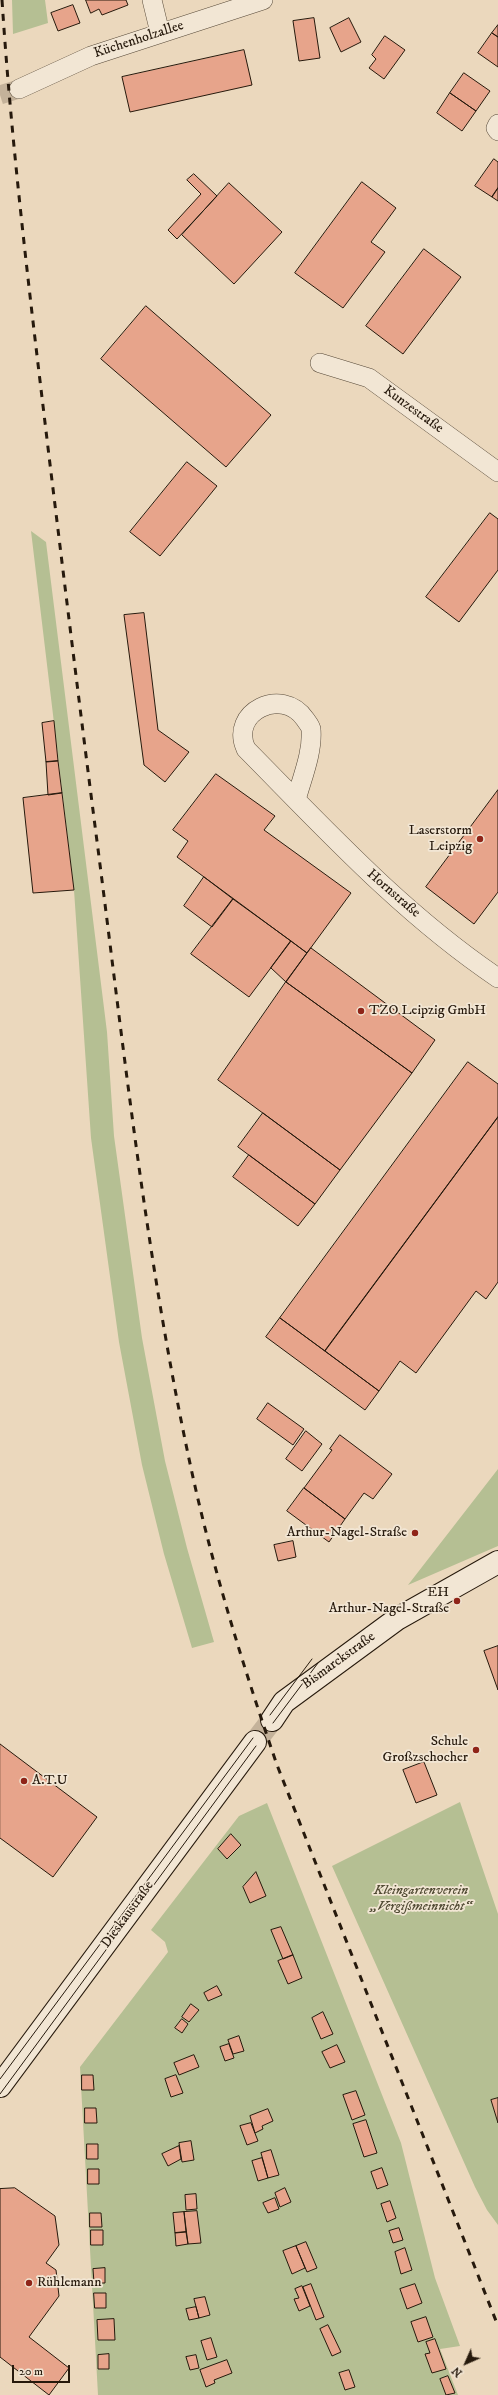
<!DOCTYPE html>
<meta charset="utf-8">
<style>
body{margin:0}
#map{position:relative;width:498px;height:2395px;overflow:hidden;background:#ebd8bd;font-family:"IM FELL DW Pica",serif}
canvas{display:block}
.north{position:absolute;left:446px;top:2343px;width:40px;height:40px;-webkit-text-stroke:3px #f2e6d4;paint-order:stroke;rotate:225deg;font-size:11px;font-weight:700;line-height:16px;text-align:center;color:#26190c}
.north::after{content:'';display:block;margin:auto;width:14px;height:18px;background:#26190c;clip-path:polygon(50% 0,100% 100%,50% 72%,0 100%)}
.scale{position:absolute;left:12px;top:2365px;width:58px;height:18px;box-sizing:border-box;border:2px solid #26190c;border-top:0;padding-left:5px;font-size:12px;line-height:14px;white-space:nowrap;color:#26190c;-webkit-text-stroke:3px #f2e6d4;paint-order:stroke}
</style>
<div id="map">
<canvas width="498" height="2395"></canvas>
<div class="north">N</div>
<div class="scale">20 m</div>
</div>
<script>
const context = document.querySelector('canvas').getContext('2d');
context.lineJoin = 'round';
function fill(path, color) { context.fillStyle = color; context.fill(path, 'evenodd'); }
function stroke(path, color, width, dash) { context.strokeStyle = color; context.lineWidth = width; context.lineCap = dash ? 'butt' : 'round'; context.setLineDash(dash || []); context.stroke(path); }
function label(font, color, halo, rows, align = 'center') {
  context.font = font + ' "IM FELL DW Pica",serif'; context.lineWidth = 3.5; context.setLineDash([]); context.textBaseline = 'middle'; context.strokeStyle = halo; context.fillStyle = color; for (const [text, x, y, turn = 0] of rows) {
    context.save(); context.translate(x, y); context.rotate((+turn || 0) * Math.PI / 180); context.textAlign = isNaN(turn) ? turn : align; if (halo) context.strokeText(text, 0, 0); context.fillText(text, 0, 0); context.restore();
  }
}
const green = new Path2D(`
 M12,0H45L48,23L13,34Z
 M31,531L46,542L107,1032L114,1136L142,1338L165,1461L187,1548L214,1642L192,1648L164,1554L142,1465L119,1342L91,1138L74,890Z
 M498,1469V1546L408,1585Z
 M460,1802L498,1914V2225L487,2210L475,2187L332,1866Z
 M267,1803L401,2143L435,2278L460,2346L440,2349L458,2395H98L80,2067L168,1952L165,1942L151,1930L239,1816Z`);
const building = new Path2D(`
 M86,0H126L128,5L102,15L99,9L91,13Z
 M73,5L80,23L58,31L51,13Z
 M314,18L320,58L299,61L293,21Z
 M349,18L361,42L341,52L330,28Z
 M498,25V37L492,33Z
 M492,33L498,37V67L478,53Z
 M385,36L405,50L384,79L369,68L376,59L372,55Z
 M244,50L252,85L130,112L122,77Z
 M464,73L490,91L476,111L450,93Z
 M450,93L476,111L462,131L437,113Z
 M494,159L498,162V188L492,197L475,186Z
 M194,174L217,196L177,239L168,230L201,194L187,180Z
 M362,182L396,208L371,242L385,252L343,308L295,273Z
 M229,183L282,232L234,284L182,235Z
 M498,188V201L492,197Z
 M424,249L461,277L403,354L366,326Z
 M146,306L271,415L226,467L101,359Z
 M187,462L217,486L160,556L130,532Z
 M490,513L498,519V570L459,622L426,597Z
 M144,613L158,730L189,752L165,782L144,765L124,615Z
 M54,721L58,761L46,762L42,723Z
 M58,761L62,793L48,795L46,762Z
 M216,774L275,816L264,830L351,893L307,953L177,857L188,841L173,830Z
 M498,790V892L474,924L426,887Z
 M62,793L74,890L33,893L23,798Z
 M204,877L233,899L212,927L184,906Z
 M233,899L291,941L249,997L191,954Z
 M291,941L307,953L286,982L271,968Z
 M311,948L435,1040L412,1073L286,982Z
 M286,982L412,1073L340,1170L218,1080Z
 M468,1062L498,1084V1117L325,1351L280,1318Z
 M263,1113L340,1170L315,1204L238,1147Z
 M498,1117V1282L486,1299L476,1291L416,1373L400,1361L379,1391L325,1351Z
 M249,1155L315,1204L298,1226L233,1177Z
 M280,1318L379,1391L365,1410L266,1337Z
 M268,1403L304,1429L293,1445L257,1419Z
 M306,1431L322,1444L302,1471L286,1459Z
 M340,1435L392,1474L373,1499L364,1493L345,1519L304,1488L332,1450L330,1449Z
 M304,1488L345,1519L329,1542L287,1511Z
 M293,1541L296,1557L278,1561L274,1545Z
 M498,1646V1690L484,1651Z
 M0,1744L97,1817L53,1877L0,1838Z
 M424,1762L437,1795L416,1803L403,1770Z
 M231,1834L241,1845L227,1859L218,1849Z
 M256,1872L266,1896L250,1903L243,1887Z
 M281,1927L293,1955L283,1959L271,1930Z
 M293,1955L302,1978L288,1984L278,1961Z
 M217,1986L222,1995L208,2001L204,1993Z
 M191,2004L199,2010L189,2022L182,2017Z
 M323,2012L333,2034L321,2039L312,2018Z
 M182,2019L188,2024L182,2033L175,2028Z
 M239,2036L244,2051L233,2054L228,2040Z
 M229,2044L234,2058L225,2061L220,2047Z
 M337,2045L345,2062L330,2068L322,2052Z
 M194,2055L199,2067L179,2075L174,2063Z
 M82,2075H93L94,2090H82Z
 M176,2075L183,2093L171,2097L165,2079Z
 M356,2091L365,2115L352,2120L343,2095Z
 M498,2098V2123L491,2100Z
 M85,2108H96L97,2123H85Z
 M268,2109L273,2121L262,2126L263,2129L255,2133L250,2116Z
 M366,2120L377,2153L364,2157L353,2124Z
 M251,2123L258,2141L247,2145L240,2126Z
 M191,2141L194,2160L182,2162L179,2143Z
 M87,2144H98V2159H87Z
 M179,2146L181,2159L168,2166L162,2154Z
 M271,2150L279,2175L268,2178L261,2153Z
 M262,2158L268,2178L258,2181L252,2161Z
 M382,2168L388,2185L377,2189L371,2172Z
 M88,2169H99V2184H88Z
 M15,2188L55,2216L59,2245L46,2263L56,2270L59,2296L29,2337L69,2368L49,2395L0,2357V2189Z
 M285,2188L291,2202L280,2207L275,2193Z
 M196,2194L197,2209L186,2210L185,2195Z
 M275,2198L279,2209L268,2213L263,2203Z
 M390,2201L396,2218L387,2222L381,2204Z
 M197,2211L201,2243L188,2244L184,2212Z
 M184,2212L186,2232L175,2233L173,2213Z
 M90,2213H101L102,2227H90Z
 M399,2228L403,2240L393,2243L389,2231Z
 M91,2230H103V2245H91Z
 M186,2232L188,2244L176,2246L175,2233Z
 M306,2242L317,2268L307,2272L296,2246Z
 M296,2246L305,2268L292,2274L283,2251Z
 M405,2248L412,2270L401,2274L395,2252Z
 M105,2268V2283H94L93,2269Z
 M311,2284L324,2317L316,2320L303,2287Z
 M415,2284L422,2303L407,2309L400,2289Z
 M302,2286L310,2306L299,2311L294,2299L299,2298L295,2289Z
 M94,2293H106V2308H95Z
 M205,2297L210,2315L199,2318L194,2299Z
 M196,2307L199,2318L189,2320L186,2309Z
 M426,2317L433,2337L418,2342L411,2322Z
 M114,2319L115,2340H98L97,2320Z
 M328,2325L341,2352L332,2356L320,2329Z
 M211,2338L217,2357L207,2360L201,2341Z
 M435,2339L446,2369L432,2373L425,2354L430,2353L426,2342Z
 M109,2354V2369H98V2355Z
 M196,2355L199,2368L190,2370L186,2357Z
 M227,2360L232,2373L214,2380L215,2383L206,2387L200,2370Z
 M349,2370L355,2387L345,2390L339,2373Z
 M448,2376L455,2393L446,2395L440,2379Z`);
const streetTunnel = new Path2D(`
 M0,95L19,89`);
const secondaryTunnel = new Path2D(`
 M255,1742L272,1720`);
const street = new Path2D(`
 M152,0L160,33
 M19,89L91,56L263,0
 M498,124L496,128L498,131
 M320,363L369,378L498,472
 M296,800C302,778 313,752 311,729C310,725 307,722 305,719C282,686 229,712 246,749C326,830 403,914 498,978`);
const secondary = new Path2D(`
 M272,1720L284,1702L397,1619L498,1562
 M0,2086L255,1742`);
const tram = new Path2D(`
 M270,1715L312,1659
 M273,1723L318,1663
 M0,2079L253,1738
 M0,2094L256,1746`);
const rail = new Path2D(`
 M2,0C12,153 31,305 49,456C65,587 81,718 98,849C124,1051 146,1255 188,1454C210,1560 242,1663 277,1765L498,2326`);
const markers = [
 [480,839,4,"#8f2418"],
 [361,1011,4,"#8f2418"],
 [415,1533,4,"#8f2418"],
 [457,1601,4,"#8f2418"],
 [476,1750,4,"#8f2418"],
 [24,1781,4,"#8f2418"],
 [29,2283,4,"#8f2418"]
];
const streetNames = [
 ["Küchenholzallee",139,40,-18],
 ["Kunzestraße",413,410,36],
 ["Hornstraße",393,894,41],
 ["Bismarckstraße",339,1661,-36],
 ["Dieskaustraße",128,1915,-54]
];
const poiNames = [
 ["Laserstorm",472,831],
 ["Leipzig",472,847],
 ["TZO Leipzig GmbH",369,1011,"left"],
 ["Arthur-Nagel-Straße",407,1533],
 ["EH",449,1593],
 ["Arthur-Nagel-Straße",449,1609],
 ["Schule",468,1742],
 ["Großzschocher",468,1758],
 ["A.T.U",32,1781,"left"],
 ["Rühlemann",37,2283,"left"]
];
const parkNames = [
 ["Kleingartenverein",421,1891],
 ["„Vergißmeinnicht“",421,1907]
];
fill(green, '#b5bf93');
fill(building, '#e7a48b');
stroke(building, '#26190c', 1);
stroke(streetTunnel, '#c4b29a', 19, [19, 10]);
stroke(secondaryTunnel, '#c4b29a', 22, [22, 11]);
stroke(street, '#574938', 20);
stroke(secondary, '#26190c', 24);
stroke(street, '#f2e6d4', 19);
stroke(secondary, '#f2e6d4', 22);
stroke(tram, '#26190c', 1);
stroke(rail, '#26190c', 3, [7, 7]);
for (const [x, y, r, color] of markers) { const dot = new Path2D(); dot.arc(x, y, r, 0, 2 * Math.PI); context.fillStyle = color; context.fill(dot); stroke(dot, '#f2e6d4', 1.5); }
label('14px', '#26190c', '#f2e6d4', streetNames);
label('14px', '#26190c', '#f2e6d4', poiNames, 'right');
label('italic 14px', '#514b34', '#f2e6d4', parkNames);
</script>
